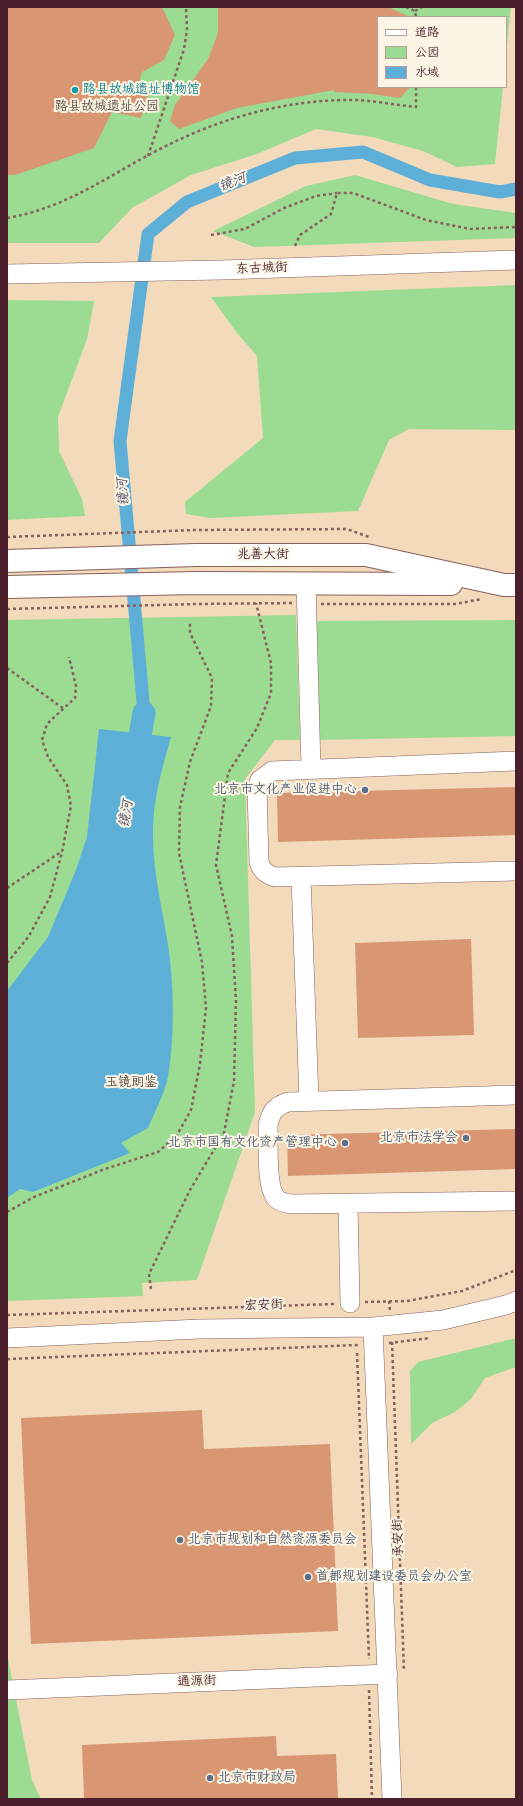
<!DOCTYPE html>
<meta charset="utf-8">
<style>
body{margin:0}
#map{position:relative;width:523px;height:1806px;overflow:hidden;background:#f3dabb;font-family:"Architects Daughter","LXGW WenKai TC",sans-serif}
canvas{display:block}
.frame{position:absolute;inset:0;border:8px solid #4a1f2b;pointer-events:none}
.legend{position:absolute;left:377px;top:16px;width:130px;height:72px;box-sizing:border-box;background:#fcf5e5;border:1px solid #b59f9b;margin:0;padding:5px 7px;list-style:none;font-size:12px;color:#4a1f2b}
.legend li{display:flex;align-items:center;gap:8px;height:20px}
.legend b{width:20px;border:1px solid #b59f9b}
</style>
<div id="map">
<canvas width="523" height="1806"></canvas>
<div class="frame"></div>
<ul class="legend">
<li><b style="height:5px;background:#fff"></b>道路</li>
<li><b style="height:11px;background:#9bdc92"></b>公园</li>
<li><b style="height:11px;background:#5eafd8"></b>水域</li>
</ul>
</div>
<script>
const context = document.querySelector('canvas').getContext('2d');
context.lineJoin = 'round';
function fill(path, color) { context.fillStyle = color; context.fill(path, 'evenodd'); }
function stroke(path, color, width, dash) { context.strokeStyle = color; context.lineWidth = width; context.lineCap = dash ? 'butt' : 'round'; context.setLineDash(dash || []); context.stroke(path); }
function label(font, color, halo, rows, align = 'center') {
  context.font = font + ' "Architects Daughter","LXGW WenKai TC",sans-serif'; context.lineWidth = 4; context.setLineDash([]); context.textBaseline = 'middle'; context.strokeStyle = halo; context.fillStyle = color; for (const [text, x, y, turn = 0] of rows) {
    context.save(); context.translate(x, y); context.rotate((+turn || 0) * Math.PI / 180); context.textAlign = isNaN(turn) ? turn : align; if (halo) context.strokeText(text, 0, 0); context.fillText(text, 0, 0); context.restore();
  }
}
const green = new Path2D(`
 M7,7H511L506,54V17H378V87H503L495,164L457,167L423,151L372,137L316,129L257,154L191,175L132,208L99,243H7Z
 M355,175L453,204L516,213V238L254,247L213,231L306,186Z
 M516,285V430L409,429L389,440L358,511L210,518L186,514L185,502L263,438L257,356L237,333L211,297Z
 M7,300L94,301L87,339L58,417L59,451L82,499L85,516L7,520Z
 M296,615L300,740H275L245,779L255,1112L197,1280L142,1283L143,1296L7,1301V620Z
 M516,620V736L318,740L316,621Z
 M516,1338V1367L485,1378L471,1399L455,1412L432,1423L411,1444L410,1371L418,1362Z
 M7,1654L32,1780L41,1799H7Z`);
const water = new Path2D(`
 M99,729L171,737C162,769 152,802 153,836C153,872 162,908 168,944C174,986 175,1035 168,1077C165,1093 154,1113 148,1128L121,1143L130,1153L33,1192L20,1189L7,1198V991L48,937L76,870L87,837Z`);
const canal = new Path2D(`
 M144,713L120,441L148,234L187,202L295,158L363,152L430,180L500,192L516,189`);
const river = new Path2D(`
 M135,764L144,713`);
const building = new Path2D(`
 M7,7H161L164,11L175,35L164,60L142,72L137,89L149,91L141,118L112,112L94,148L15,175H7Z
 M218,7H388L410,17H378V87H410L400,98L372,94L334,92V90L237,108L179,129L170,121L175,105L208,59L218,33Z
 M516,787V835L278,842L277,793Z
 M471,939L474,1035L358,1038L355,943Z
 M516,1129V1169L288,1176L287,1135Z
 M202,1410L204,1449L330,1444L338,1631L31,1644L21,1418Z
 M276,1736L277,1756L336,1754L338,1799H84L82,1745Z`);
const path = new Path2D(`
 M406,7L415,11L416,17
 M415,11L422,7
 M148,156L184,49L187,30L186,7
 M7,218C66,208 106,177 158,150C219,118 287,99 356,100C376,101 396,105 416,107V87
 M211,235L245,229L284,208L316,196L337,193
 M295,246L300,235L331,214L337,193H353L426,220L470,229L516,227
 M7,537L195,530L347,529L369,537
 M321,604H455L482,599
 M7,609L197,604L292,603
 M7,668L64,709
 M7,888L61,852
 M7,963L29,936L50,897L62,852L71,806L67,785L48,757L42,740L47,724L75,698L76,686L69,657
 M7,1212L34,1197L105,1169L158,1152L177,1135L191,1110L200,1064L206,1008L202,962L179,853L180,807L190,762L211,706L212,678L190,633V621
 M151,1289L149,1274L190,1190L224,1133L234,1081L236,1001L232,936L216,865L228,773L257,728L271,693V663L256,603
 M389,1301L390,1311
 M365,1302L407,1301L462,1291L516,1270
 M7,1315L334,1304
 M392,1342L404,1671
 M389,1343L430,1338
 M357,1353L369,1659
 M7,1359L358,1345
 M369,1690L372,1799`);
const minor = new Path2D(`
 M7,274L221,270L516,260
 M306,583L311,769
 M516,761L272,771L260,780L257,788L259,862C262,871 266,874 275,877L516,871
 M301,877L309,1101
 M516,1095L288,1102C276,1106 271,1111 268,1125C269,1141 265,1188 277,1199C280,1202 286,1203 291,1204L516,1201
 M348,1203L350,1303
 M373,1327L392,1799
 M7,1338L200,1329L373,1327L443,1320L506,1305L516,1301
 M7,1690L388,1674`);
const major = new Path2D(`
 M7,561L196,555H366L504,585H516
 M7,587L196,583L451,584`);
const markers = [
 [75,90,4,"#0f9aa8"],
 [365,790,4,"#5c6f8a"],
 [466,1138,4,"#5c6f8a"],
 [345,1143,4,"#5c6f8a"],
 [180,1540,4,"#5c6f8a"],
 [308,1577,4,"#5c6f8a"],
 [210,1778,4,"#5c6f8a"]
];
const cultureNames = [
 ["路县故城遗址博物馆",83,90]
];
const parkNames = [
 ["路县故城遗址公园",107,107],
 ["玉镜朗鉴",131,1083]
];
const streetNames = [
 ["东古城街",262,269,-2],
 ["兆善大街",263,555],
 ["宏安街",264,1306,-2],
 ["承安街",399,1538,-92],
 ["通源街",197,1682,-2]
];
const serviceNames = [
 ["北京市文化产业促进中心",357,790],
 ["北京市法学会",458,1138],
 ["北京市国有文化资产管理中心",337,1143],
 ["北京市规划和自然资源委员会",188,1540,"left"],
 ["首都规划建设委员会办公室",316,1577,"left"],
 ["北京市财政局",218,1778,"left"]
];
const waterNames = [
 ["镜河",233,183,-22],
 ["镜河",124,492,-95],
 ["镜河",127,814,-81]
];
fill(green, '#9bdc92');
fill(water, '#5eafd8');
stroke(canal, '#5eafd8', 13);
stroke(river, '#5eafd8', 23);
fill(building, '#d89672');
stroke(minor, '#85605d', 20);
stroke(major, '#85605d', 24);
stroke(path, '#85605d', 2.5, [3, 3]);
stroke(minor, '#fff', 19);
stroke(major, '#fff', 22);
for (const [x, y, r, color] of markers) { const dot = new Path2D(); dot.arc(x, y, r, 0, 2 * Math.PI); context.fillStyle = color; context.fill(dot); stroke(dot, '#fcf5e5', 1.5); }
label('13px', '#0d838f', '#fcf5e5', cultureNames, 'left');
label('13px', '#5e4e45', '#fcf5e5', parkNames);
label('13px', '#4a1f2b', '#fcf5e5', streetNames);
label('13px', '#4e5e75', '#fcf5e5', serviceNames, 'right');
label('italic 14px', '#515168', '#fcf5e5', waterNames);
</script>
